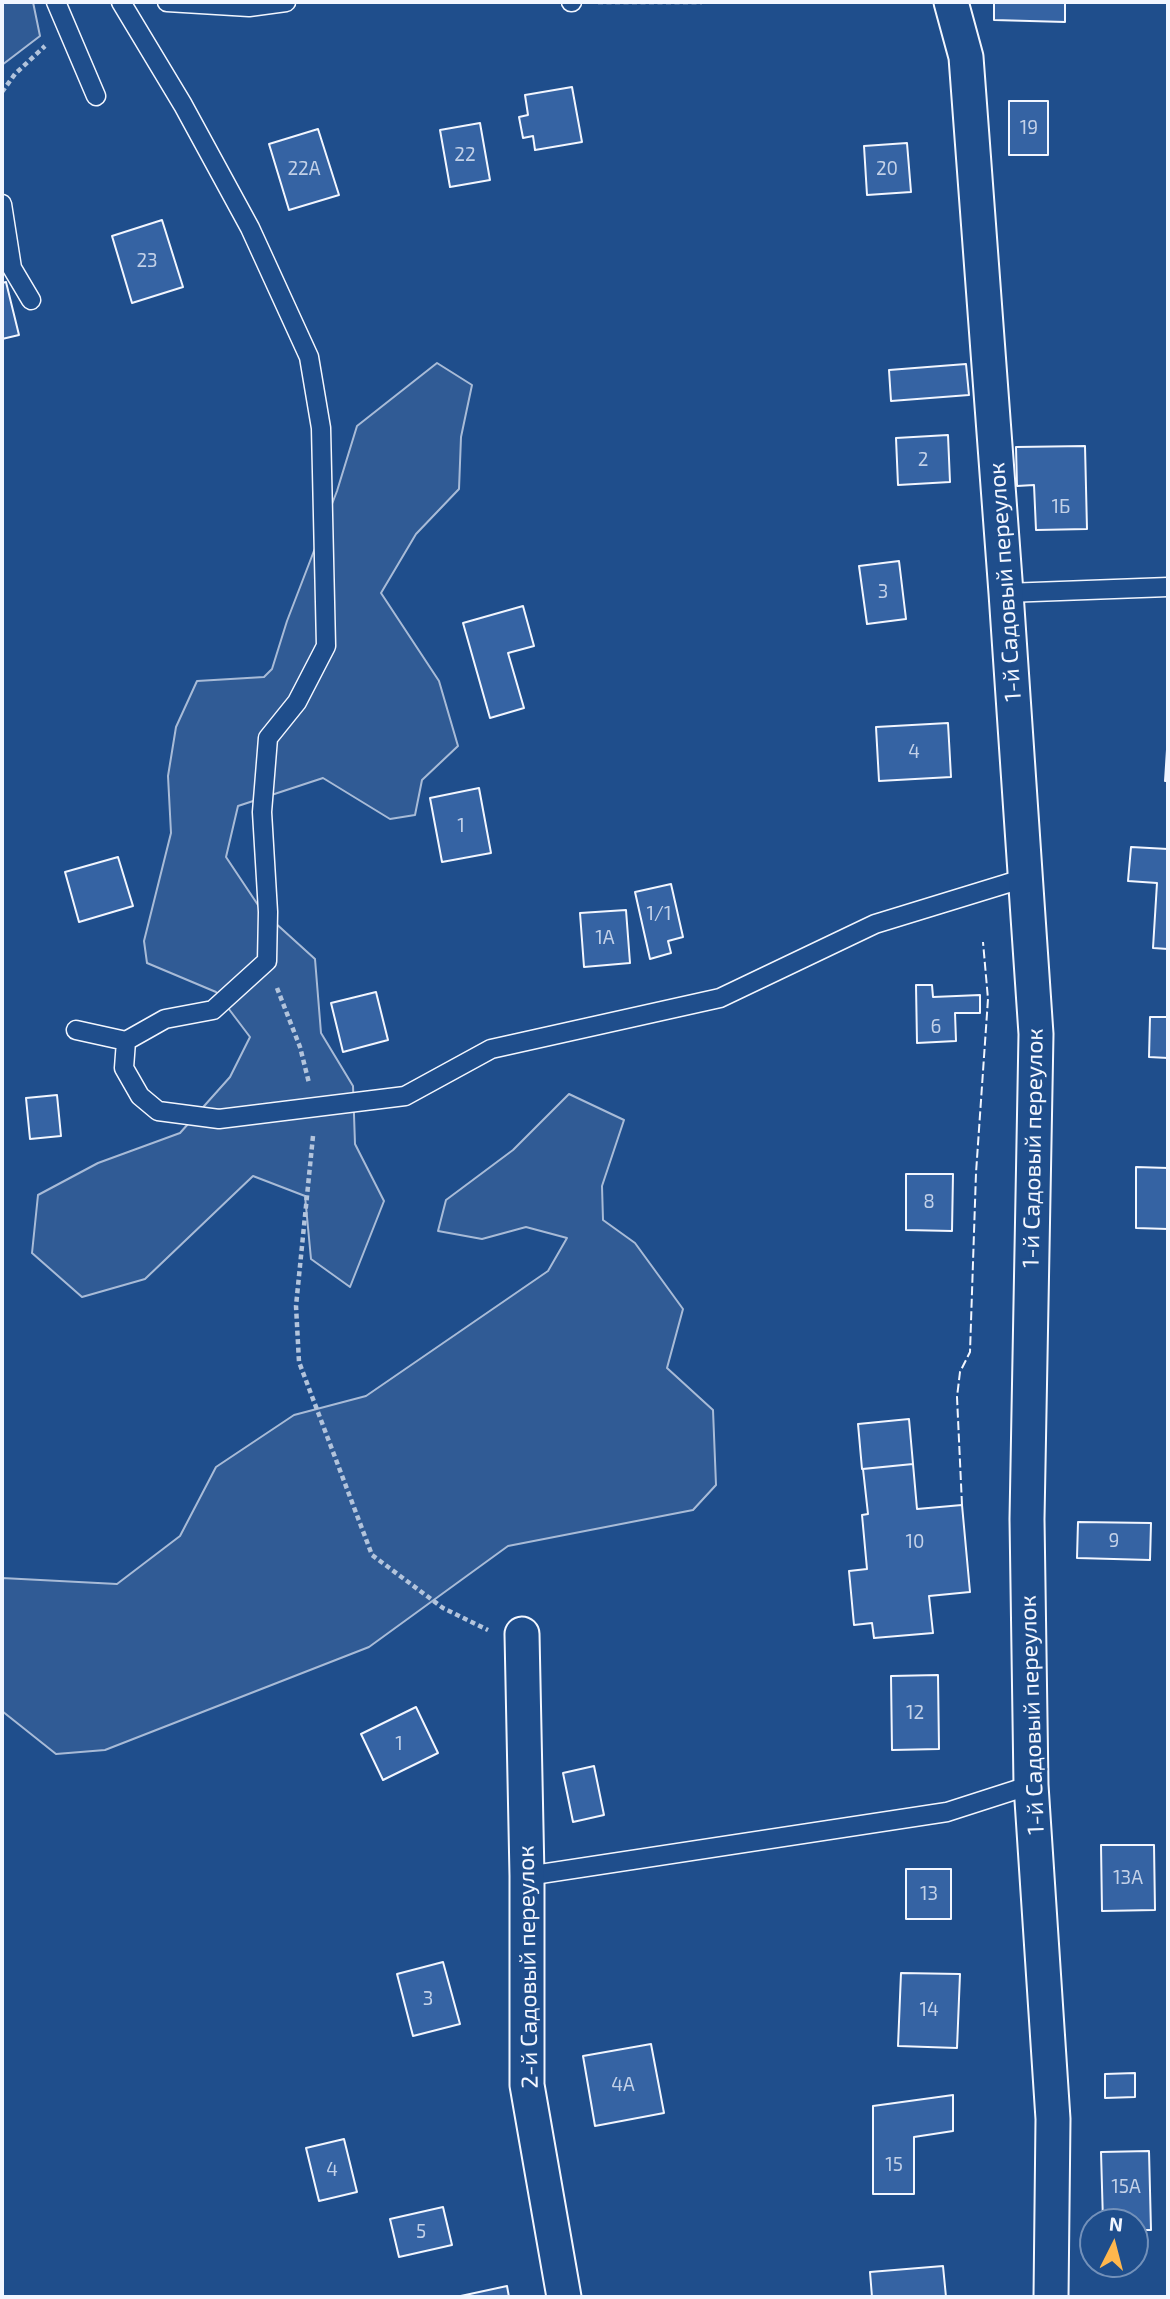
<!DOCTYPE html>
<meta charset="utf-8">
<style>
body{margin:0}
#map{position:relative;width:1170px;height:2299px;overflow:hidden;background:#1f4e8c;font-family:"Exo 2",sans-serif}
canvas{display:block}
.frame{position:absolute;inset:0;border:4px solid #f2f6ff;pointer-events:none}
.north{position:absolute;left:1079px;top:2208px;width:70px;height:70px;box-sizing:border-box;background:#1f4e8c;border:2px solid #7391ba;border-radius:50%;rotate:6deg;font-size:19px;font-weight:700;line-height:28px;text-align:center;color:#f2f6ff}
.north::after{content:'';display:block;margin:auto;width:24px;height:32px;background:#ffb74d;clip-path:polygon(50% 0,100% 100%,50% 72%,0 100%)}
</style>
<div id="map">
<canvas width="1170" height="2299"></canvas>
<div class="frame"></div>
<div class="north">N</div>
</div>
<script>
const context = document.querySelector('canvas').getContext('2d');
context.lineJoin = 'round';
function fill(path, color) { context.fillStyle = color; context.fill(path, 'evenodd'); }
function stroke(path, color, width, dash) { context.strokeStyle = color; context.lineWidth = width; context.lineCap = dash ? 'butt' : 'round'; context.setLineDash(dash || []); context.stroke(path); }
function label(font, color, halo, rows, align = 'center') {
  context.font = font + ' "Exo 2",sans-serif'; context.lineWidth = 5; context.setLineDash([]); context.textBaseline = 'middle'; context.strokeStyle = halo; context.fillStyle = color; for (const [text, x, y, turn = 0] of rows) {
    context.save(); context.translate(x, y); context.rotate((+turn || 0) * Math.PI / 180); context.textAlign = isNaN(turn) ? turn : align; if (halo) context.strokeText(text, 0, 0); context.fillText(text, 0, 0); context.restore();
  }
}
const built = new Path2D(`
 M2,2H33L40,36L2,65Z
 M437,363L472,385L461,437L459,489L416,534L381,593L439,681L458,746L422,780L415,815L390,819L323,778L238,806L226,857L262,911L315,959L321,1033L353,1086L355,1144L384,1201L350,1287L311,1259L305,1196L253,1176L145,1279L82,1297L32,1253L38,1195L98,1163L180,1133L230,1077L250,1037L216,992L147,963L144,941L171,833L168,776L176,727L197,681L264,677L272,669L287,621L337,491L357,426Z
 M569,1094L624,1120L602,1186L603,1220L635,1243L683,1309L667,1368L713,1410L716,1485L693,1510L508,1546L369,1647L105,1750L56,1754L2,1711V1578L117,1584L180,1536L216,1467L294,1415L366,1396L548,1271L567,1238L526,1227L482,1239L438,1231L446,1200L513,1150Z`);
const building = new Path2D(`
 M994,2H1065V22L994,20Z
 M572,87L582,142L535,150L533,136L523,138L519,117L528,115L525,95Z
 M1009,101H1048V155H1009Z
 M480,123L490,180L450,187L440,130Z
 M318,129L339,195L289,210L269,144Z
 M907,143L911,192L867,195L864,146Z
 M162,220L183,287L132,303L112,236Z
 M6,282L19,335L2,339V283Z
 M966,364L969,395L891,401L889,370Z
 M948,435L950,482L898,485L896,438Z
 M1085,446L1087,529L1036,530L1034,485L1017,486L1016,447Z
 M899,561L906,619L867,624L859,566Z
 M523,606L534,646L508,653L524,708L490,718L463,623Z
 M948,723L951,777L879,781L876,727Z
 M1168,734V781H1165Z
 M479,788L491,853L442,862L430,798Z
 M1131,847L1168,849V949L1153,948L1157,883L1128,881Z
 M118,857L133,906L79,922L65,872Z
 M671,884L683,937L668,941L671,953L650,959L635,892Z
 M626,910L630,963L584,967L580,913Z
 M916,985H932L933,997L980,995V1013H955L956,1041L917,1043Z
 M376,992L388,1040L343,1052L331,1003Z
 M1150,1017H1168V1058L1149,1057Z
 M57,1095L61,1136L30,1139L26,1098Z
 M1136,1167L1168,1168V1229L1136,1228Z
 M906,1174H953L952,1231L906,1230Z
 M909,1419L913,1464L862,1469L858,1424Z
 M913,1464L917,1509L962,1505L970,1592L929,1596L933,1633L874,1638L872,1623L854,1625L849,1571L867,1569L862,1515L868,1514L863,1469Z
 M1078,1522L1151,1523L1150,1560L1077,1558Z
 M938,1675L939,1749L892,1750L891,1676Z
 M416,1707L438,1753L383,1780L361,1734Z
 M594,1766L604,1815L573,1822L563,1773Z
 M1101,1845H1154L1155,1910L1102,1911Z
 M906,1869H951V1919H906Z
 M443,1962L460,2024L413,2036L397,1974Z
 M901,1973L960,1974L957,2048L898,2046Z
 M651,2044L664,2113L595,2126L583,2056Z
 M1135,2073V2097L1105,2098V2074Z
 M953,2095V2131L914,2137V2194H873V2106Z
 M344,2139L357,2192L319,2201L306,2148Z
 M1149,2151L1151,2230H1135V2222H1103L1101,2152Z
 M443,2207L452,2245L399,2257L390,2219Z
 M943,2266L946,2297H872L870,2272Z
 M507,2286L509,2297H456Z`);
const path = new Path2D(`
 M598,2H702
 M2,92L15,74L45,46
 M277,988L300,1047L309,1083
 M313,1136L296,1306L299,1362L372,1555L443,1608L488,1630`);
const lane = new Path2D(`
 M56,2L96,96
 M121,2L183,105L250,228L309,357L321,428L326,646L297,702L268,738L262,812L268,912L267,961L213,1010L165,1019L126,1041
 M167,2L249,7L286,2
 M571,2H572
 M2,204L12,268L31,300
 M1006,593L1168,587
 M76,1030L126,1041L124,1068L140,1096L158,1111L219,1119L405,1096L491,1049L720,998L875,924L1025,878
 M527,1876L947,1812L1031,1785`);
const street = new Path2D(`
 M951,2L966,57L1006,593L1036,1034L1027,1519L1031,1785L1053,2119L1051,2297
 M522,1634L527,1876V2085L564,2297`);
const fence = new Path2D(`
 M962,1505L957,1397L960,1372L970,1352L976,1173L988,999L983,942`);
const numberNames = [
 ["19",1029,128],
 ["22",465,155],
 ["22А",304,169],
 ["20",887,169],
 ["23",147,261],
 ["2",923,460],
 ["1Б",1061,507],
 ["3",883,592],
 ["4",914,752],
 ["1",461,826],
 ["1/1",659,914],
 ["1А",605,938],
 ["6",936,1027],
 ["8",929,1202],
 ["9",1114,1541],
 ["10",915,1542],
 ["12",915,1713],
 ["1",399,1744],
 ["13А",1128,1878],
 ["13",929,1894],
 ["3",428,1999],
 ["14",929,2010],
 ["4А",623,2085],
 ["15",894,2165],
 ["4",332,2170],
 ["15А",1126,2187],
 ["5",421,2232]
];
const streetNames = [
 ["1-й Садовый переулок",1005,582,-94],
 ["1-й Садовый переулок",1033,1148,-89],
 ["1-й Садовый переулок",1032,1715,-92],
 ["2-й Садовый переулок",528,1967,-91]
];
fill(built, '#305b95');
stroke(built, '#a8bbd7', 2);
fill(building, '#3563a3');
stroke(building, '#f2f6ff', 2);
stroke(lane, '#f2f6ff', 21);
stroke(street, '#f2f6ff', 37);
stroke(path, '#b3c4dc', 4.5, [5, 3.5]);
stroke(lane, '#1f4e8c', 18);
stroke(street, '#1f4e8c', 33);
stroke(fence, '#f2f6ff', 2, [9, 3.5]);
label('19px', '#c3d1e8', null, numberNames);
label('23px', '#f2f6ff', '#1f4e8c', streetNames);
</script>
